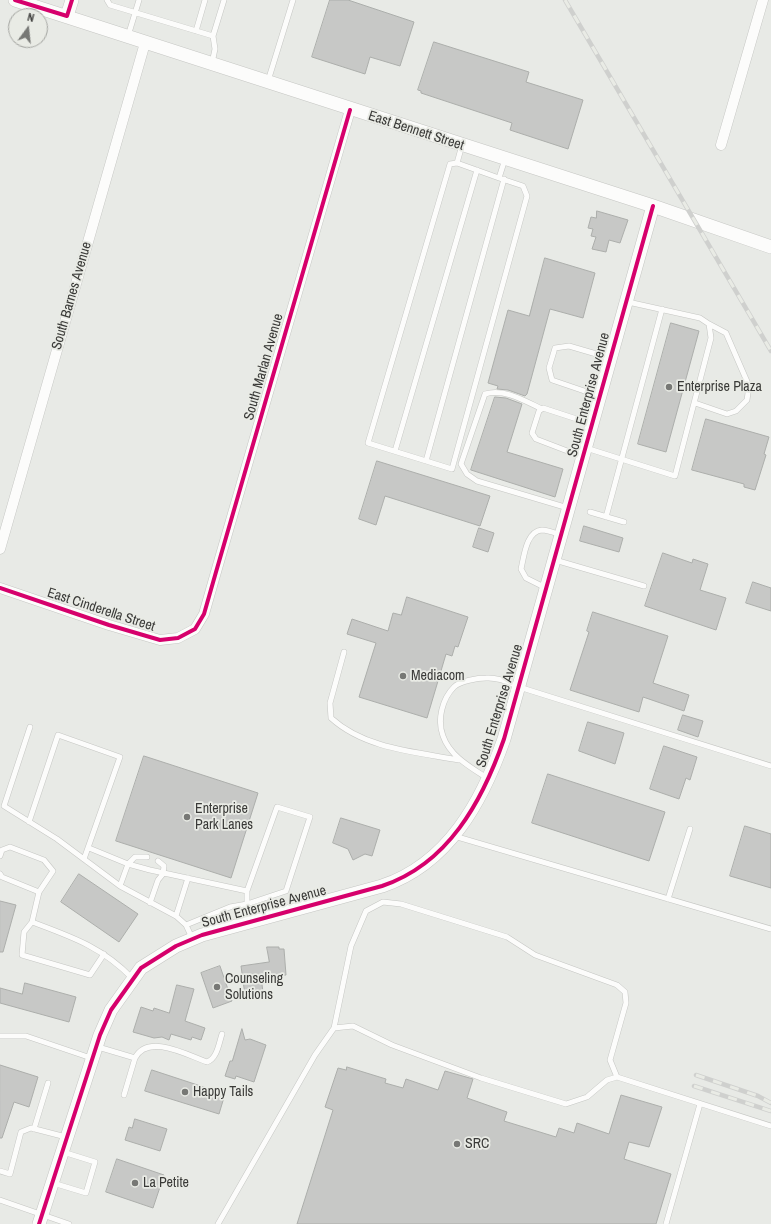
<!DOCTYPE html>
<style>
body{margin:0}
#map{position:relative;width:771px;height:1224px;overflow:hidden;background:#e8eae6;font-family:"Archivo Narrow",sans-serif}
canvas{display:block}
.north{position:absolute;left:8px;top:8px;width:40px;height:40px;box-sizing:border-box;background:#e9ebe5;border:1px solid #a3a4a0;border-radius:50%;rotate:15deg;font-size:11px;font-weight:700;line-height:16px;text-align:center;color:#3a3a38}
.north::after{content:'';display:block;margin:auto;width:14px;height:18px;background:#777875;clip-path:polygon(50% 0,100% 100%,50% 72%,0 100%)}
</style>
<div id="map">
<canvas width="771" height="1224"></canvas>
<div class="north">N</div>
</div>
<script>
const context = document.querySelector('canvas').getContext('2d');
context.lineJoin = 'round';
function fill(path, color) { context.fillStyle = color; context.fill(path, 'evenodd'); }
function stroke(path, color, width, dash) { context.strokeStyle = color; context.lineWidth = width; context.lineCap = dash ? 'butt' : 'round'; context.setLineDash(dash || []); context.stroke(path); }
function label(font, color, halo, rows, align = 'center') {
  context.font = font + ' "Archivo Narrow",sans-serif'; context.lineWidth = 3.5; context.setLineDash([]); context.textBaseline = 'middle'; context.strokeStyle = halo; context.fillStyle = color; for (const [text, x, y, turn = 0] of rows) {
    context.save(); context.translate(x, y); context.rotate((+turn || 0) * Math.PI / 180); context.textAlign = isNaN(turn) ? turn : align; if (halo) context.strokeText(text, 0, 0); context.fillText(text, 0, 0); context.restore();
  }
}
const building = new Path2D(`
 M330,0H348L414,22L400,66L370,57L365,74L312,57Z
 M434,42L529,72L526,82L583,100L568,149L510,130L512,123L421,93V91L418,90Z
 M597,211L628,220L620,243L609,240L606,252L592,249L596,237L591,236L593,229L588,228L591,217L596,218Z
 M545,258L595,273L583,318L550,309L527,394L525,396L508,390L497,389L498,386L488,383L508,310L529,316Z
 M671,323L699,331L666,452L638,444Z
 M495,397L506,398L522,404L507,452L563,469L555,497L471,470Z
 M706,419L769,437L764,454L766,455L755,490L744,487V484L692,470Z
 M377,461L490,496L480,526L385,496L376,525L359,519Z
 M584,526L623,538L619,552L580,541Z
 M479,528L494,533L488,552L473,547Z
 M663,553L692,563L693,559L708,564L700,590L726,598L716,630L645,606Z
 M753,582L771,588V611L746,603Z
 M407,597L468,617L458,647L455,646L452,656L446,654L427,718L359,697L376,643L347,634L352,619L388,631L393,613L401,615Z
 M593,612L668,636L653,683L689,695L684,711L643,697L639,712L570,690L589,632L587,631Z
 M683,715L703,721L698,737L678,730Z
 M588,722L624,733L615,764L579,751Z
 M664,746L697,757L690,780L686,778L679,799L650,789Z
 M144,756L258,793L231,878L116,841Z
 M548,774L665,812L649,861L532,823Z
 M341,818L380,830L372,856L365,854L353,860L348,849L333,843Z
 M745,826L771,834V888L730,876Z
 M79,874L138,914L119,942L61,902Z
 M0,901L16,905L3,952H0Z
 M267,947H279V949H284L286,975L261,977L263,992L245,995L241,966L269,962Z
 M220,966L232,1001L213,1008L201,973Z
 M25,983L76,997L69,1022L0,1003V988L22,994Z
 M177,985L194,989L185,1021L205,1028L201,1040L192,1037L191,1040L171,1034L169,1040L162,1037L154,1038L133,1032L141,1007L153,1011L154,1008L169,1013Z
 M242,1029L245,1040L250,1039L266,1045L254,1082L236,1076L235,1079L225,1076L230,1061H232Z
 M0,1065L38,1077L29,1107L14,1102L2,1138H0Z
 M347,1067L386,1079L385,1083L403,1088L406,1079L438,1090L445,1071L473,1079L467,1098L507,1112L504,1121L556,1137L559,1128L574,1133L577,1123L609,1134L621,1095L662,1107L649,1147L629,1142L624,1159L671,1174L656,1224H297L333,1110L325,1107L338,1068L346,1070Z
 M152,1070L225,1094L219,1114L145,1091Z
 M135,1119L167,1129L160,1151L125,1140L129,1127L132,1128Z
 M117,1159L164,1175L153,1208L106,1192Z`);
const service = new Path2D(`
 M107,0L110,5L213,36
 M196,31L205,0
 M128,36L139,0
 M212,63L215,49L213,36L224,0
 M268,81L293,0
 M462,145L457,163L450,164L368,443L452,469L527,196L523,186L499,178L505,159
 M457,163L499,178
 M599,396L552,380L549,368L555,348L569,346L610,358
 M695,403L727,414L736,411L747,400L749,386L726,333L709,324
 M542,409C525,401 504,388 485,394L461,464L467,474L477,481L568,508
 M586,448L675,476L711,338L709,324L700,318L628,302
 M395,451L477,170
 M583,457L536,439L532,433L539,411L543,408L592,424
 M426,461L504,179
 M590,512L624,522
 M606,517L662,309
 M555,560L644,586
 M546,588L526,578L521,569C524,557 526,531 542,530C548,530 555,533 561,535
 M344,652L330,703L331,718C365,749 416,752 459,760
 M30,727L4,806L57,839L120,886L176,916L186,925
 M487,778C470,767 450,756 443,736C437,720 442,699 454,687C460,681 478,678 486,678C498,677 509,683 519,687L771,766
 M277,807L310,817L286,891L247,904V891Z
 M29,822L58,735L120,757L84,859
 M454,836L771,929
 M89,848L128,864L150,870L247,891
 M0,856L2,850L10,847L44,860L53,871L39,892L32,922
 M0,874L2,877L39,892
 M120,886L128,864L135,857H147
 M668,899L690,829
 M150,903L158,880L163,874L164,866L158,861
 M176,916L188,878
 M192,938L186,925L230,907L247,904L252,921
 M104,954L90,975L22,955L24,932L32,922C72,937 102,947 132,978
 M334,1028L351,946L366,911L383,902L401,904L507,937L535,955L617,985L625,992L626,1003L610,1060L617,1077
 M0,1036H26L91,1058
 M98,1047L135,1058C148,1033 187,1055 207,1062C217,1059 219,1043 222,1034
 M124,1095L135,1058
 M34,1129L48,1083
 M0,1171L10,1174L21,1132L31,1128L66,1137
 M53,1183L86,1193L95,1162L63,1152
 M0,1200L69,1224
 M218,1224L315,1055L334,1028L353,1026L392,1045L481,1078L566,1104L587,1097L607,1080L617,1077L771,1126
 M666,1224L700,1104`);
const minor = new Path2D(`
 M721,145L763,0
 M0,549L145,43
 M0,588L109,625L160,640L178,638L195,629L204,614L216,572L350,110`);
const tertiary = new Path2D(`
 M15,0L653,206L771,247
 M67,16L72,0
 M39,1224L100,1035L111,1010L141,968L176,946L202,935L382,886C448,864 482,802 504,739L653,206`);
const rail = new Path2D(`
 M565,0L771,351
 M696,1075L758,1096L771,1103
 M694,1086L771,1111`);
const cycleway = new Path2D(`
 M15,0L67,16L72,0
 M0,588L109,625L160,640L178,638L195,629L204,614L216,572L350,110
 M39,1224L100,1035L111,1010L141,968L176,946L202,935L382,886C448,864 482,802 504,739L653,206`);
const markers = [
 [669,387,4,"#777875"],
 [403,676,4,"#777875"],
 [187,817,4,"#777875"],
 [217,987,4,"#777875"],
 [185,1092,4,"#777875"],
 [457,1144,4,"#777875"],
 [135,1183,4,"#777875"]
];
const streetNames = [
 ["East Bennett Street",416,131,18],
 ["South Barnes Avenue",72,296,-74],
 ["South Marlan Avenue",264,367,-74],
 ["South Enterprise Avenue",589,395,-75],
 ["East Cinderella Street",101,610,18],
 ["South Enterprise Avenue",500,706,-73],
 ["South Enterprise Avenue",264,907,-15]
];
const poiNames = [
 ["Enterprise Plaza",677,387],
 ["Mediacom",411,676],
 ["Enterprise",195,809],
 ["Park Lanes",195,825],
 ["Counseling",225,979],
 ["Solutions",225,995],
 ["Happy Tails",193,1092],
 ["SRC",465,1144],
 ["La Petite",143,1183]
];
fill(building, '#c7c8c6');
stroke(building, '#acaeab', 1);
stroke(service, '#c5c6c3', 6);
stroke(minor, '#c5c6c3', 11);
stroke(tertiary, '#c5c6c3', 14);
stroke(service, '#fcfcfb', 5);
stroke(minor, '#fcfcfb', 10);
stroke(tertiary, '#fcfcfb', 13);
stroke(rail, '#cfd0ce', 4.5);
stroke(rail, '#e9ebe5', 3, [9]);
stroke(cycleway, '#d6006c', 4);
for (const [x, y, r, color] of markers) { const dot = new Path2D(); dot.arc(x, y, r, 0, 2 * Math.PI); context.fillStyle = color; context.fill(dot); stroke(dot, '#e9ebe5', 1.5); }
label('14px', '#3a3a38', '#e9ebe5', streetNames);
label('14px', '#3a3a38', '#e9ebe5', poiNames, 'left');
</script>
